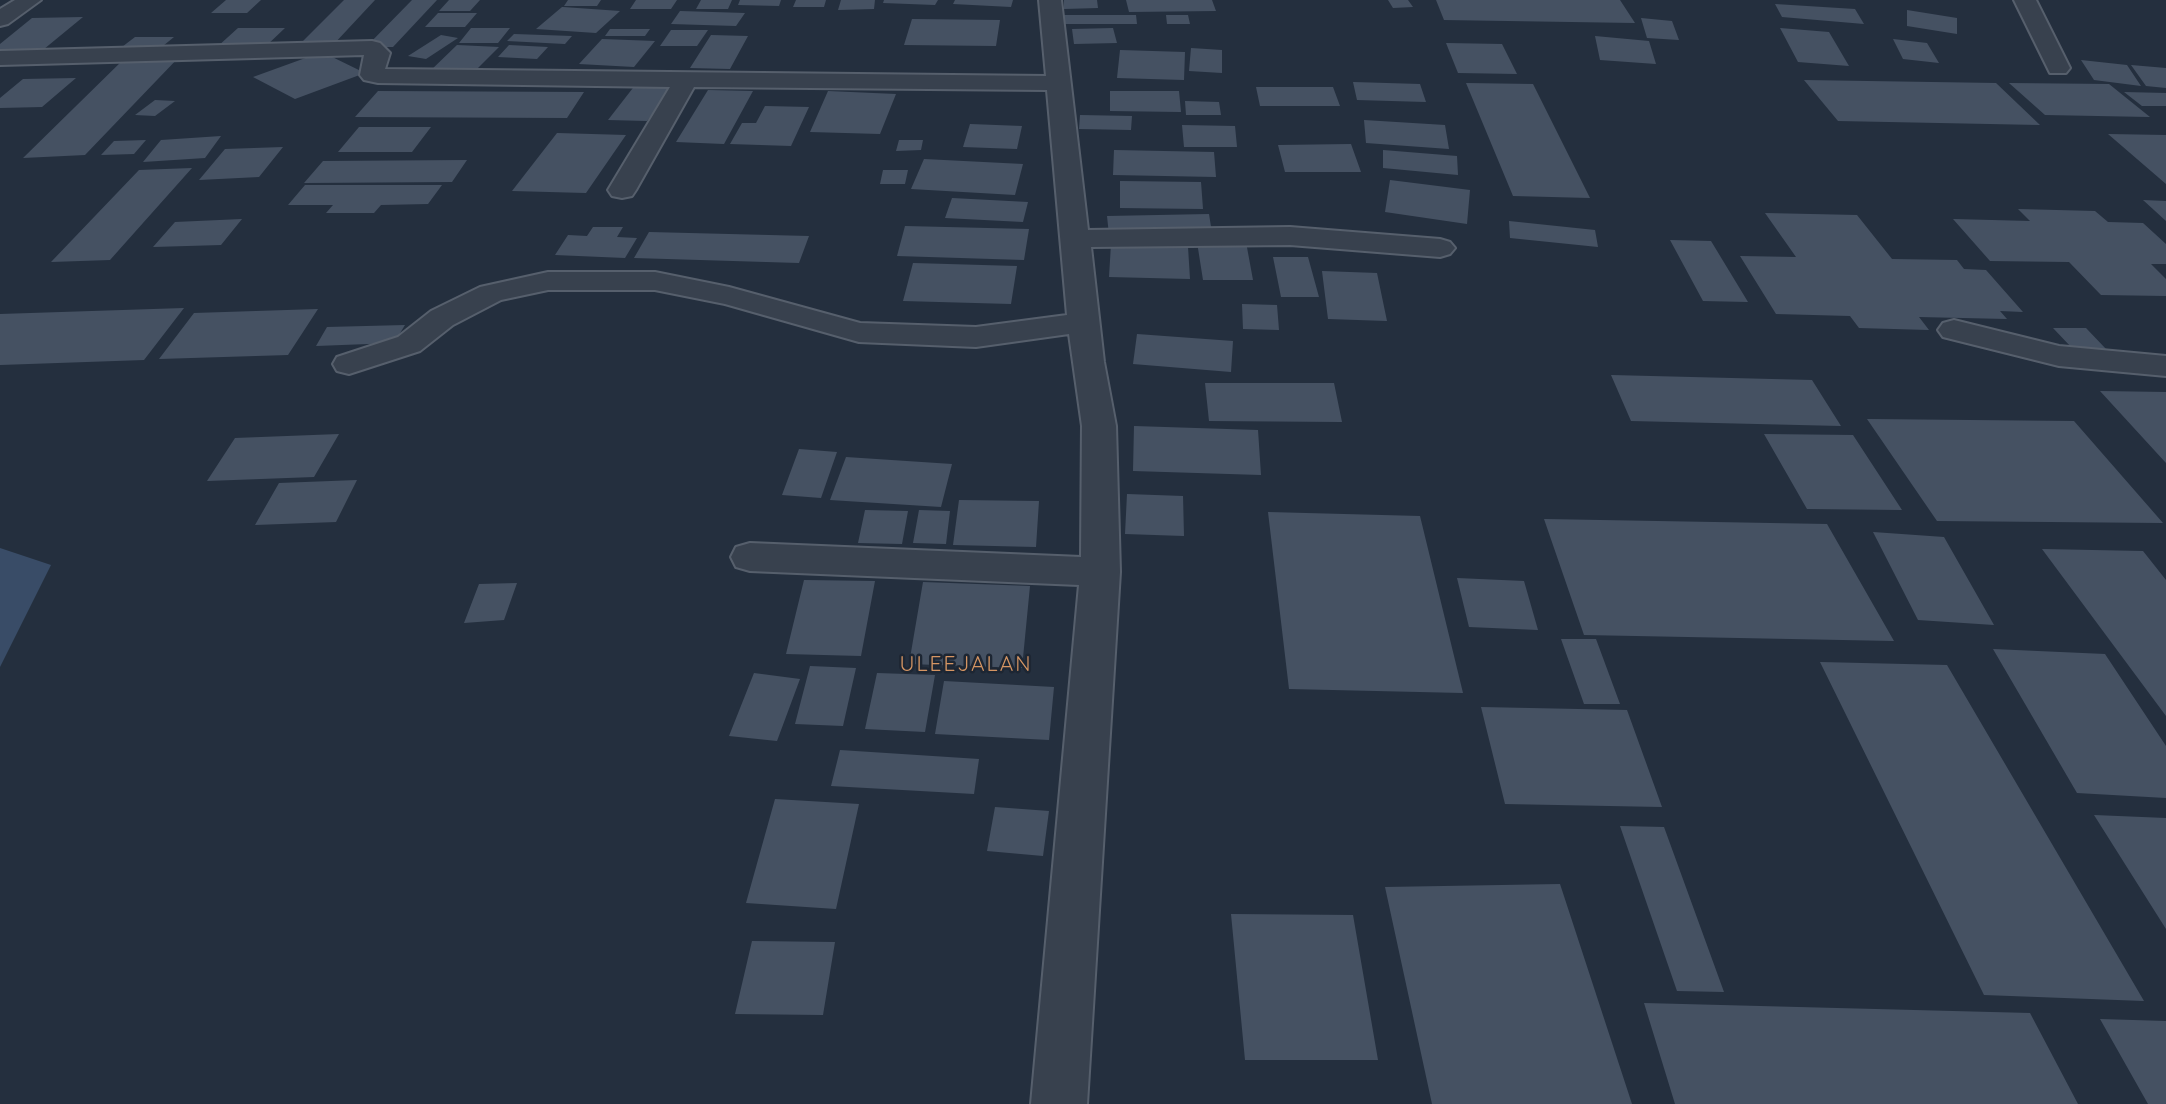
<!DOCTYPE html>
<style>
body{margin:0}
canvas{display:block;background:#242f3e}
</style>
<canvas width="2166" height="1104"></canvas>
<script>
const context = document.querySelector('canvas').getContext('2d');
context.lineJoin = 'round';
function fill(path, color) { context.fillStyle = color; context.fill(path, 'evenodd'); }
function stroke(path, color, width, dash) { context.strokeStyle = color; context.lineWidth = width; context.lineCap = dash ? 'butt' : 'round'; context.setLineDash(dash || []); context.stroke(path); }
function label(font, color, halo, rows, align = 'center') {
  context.font = font + ' Quicksand,sans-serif'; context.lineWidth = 5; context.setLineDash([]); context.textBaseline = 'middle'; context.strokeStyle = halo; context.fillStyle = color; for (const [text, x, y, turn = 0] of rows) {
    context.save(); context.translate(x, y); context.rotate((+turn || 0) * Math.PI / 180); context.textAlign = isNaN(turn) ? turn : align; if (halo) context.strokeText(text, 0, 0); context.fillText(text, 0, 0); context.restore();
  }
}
const water = new Path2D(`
 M0,548L51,565L0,667Z`);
const building = new Path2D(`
 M226,0H261L247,13H211Z
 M344,0H375L333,45H299Z
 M412,0H437L393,47H366Z
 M449,0H480L470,11H439Z
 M568,0H601L597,6H564Z
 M636,0H677L671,9H630Z
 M701,0H732L728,9H696Z
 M740,0H781L779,6L738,5Z
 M796,0H826L824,7H793Z
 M841,0H875L874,9L838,10Z
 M884,0H938L935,5L883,3Z
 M955,0H1013L1011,7L953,4Z
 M1064,0H1097L1098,8L1064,9Z
 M1126,0H1212L1216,11L1129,12Z
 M1388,0H1408L1413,7L1393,8Z
 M1436,0H1620L1635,23L1444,20Z
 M1775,4L1855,9L1864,24L1782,17Z
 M562,7H563L620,11L596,33L536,29Z
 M1907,10L1957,18V34L1907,26Z
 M680,11L745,13L736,26L671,24Z
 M438,13H477L465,27H425Z
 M1058,15H1136L1137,24H1059Z
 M1166,15H1188L1190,24H1167Z
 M83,17L38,54L0,55V44L32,18Z
 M1641,18L1672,21L1679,40L1647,38Z
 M912,19L1000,20L996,46L904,45Z
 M238,28H285L265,47H217Z
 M471,28H510L498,43H459Z
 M1113,28L1117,43L1074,44L1072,29Z
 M1780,28L1829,32L1849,66L1798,62Z
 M610,29H650L645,36H605Z
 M671,30H708L697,46H660Z
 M514,34L572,36L565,44L507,41Z
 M441,35L458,38L426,59L408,56Z
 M711,35L748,36L730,69L690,68Z
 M1595,36L1649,41L1656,64L1600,60Z
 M135,37H174L158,50H118Z
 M602,39L655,41L634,67L579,64Z
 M1893,39L1927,43L1939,63L1903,59Z
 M1446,43L1502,44L1517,74L1458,73Z
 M457,45L499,47L470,76L427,74Z
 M509,45L548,47L537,59L498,57Z
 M1191,48L1222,50V73L1189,71Z
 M1120,50L1185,52L1184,80L1117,78Z
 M322,52L365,73L295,99L253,77Z
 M181,55L85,155L23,158L126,57Z
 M2081,60L2127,65L2141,86L2094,80Z
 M2131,65L2166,68V88L2146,86Z
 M76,78L42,107L0,108V98L23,79Z
 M1804,80L1996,83L2040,125L1838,121Z
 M1353,82L1420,84L1426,102L1357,100Z
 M1466,83L1533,84L1590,198L1513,196Z
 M2009,83L2109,84L2150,117L2045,115Z
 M636,84L674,86L647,121L608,120Z
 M1256,87H1333L1340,106H1260Z
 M708,90L753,91L724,144L676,142Z
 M378,91L584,92L567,118L355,117Z
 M828,91L896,94L880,134L810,132Z
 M1110,91H1179L1181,112L1110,111Z
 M2124,92L2166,93V106H2142Z
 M155,100L175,101L155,116L135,115Z
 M1185,101L1219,102L1221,115H1186Z
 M765,106L809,107L791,146L730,144L742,123H756Z
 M1080,115L1132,116L1131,130L1079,129Z
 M1364,120L1445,125L1449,149L1366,143Z
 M970,124L1022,126L1017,149L963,147Z
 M1182,125L1235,126L1237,147H1184Z
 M359,127H431L412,152H338Z
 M557,133L626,135L586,193L512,191Z
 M2108,134L2166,135V184Z
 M221,136L205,158L143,162L161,140Z
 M146,140L134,154L101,155L114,141Z
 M899,140H923L921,150L896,151Z
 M1351,144L1361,172H1285L1278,145Z
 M283,147L259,177L199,180L225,149Z
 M1114,150L1214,152L1216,177L1113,175Z
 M1383,150L1457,156L1458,175L1383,168Z
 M924,159L1023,164L1015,195L911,189Z
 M467,160L452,182L304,183L323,161Z
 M192,168L110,260L51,262L139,170Z
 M883,170H908L905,184H880Z
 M1390,180L1470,190L1467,224L1385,212Z
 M1120,181L1201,182L1203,209L1120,208Z
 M305,185H442L428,204L381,205L374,213H326L333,205H288Z
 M952,198L1028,202L1023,222L945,218Z
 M2143,200L2166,201V221Z
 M2018,209L2095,211L2108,222L2143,223L2166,244V264H2151L2166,279V296L2101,295L2069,262L1990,261L1953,219L2030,221Z
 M1765,213L1857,215L1892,259L1957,260L1964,269L1986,270L2023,312L2000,311L2007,319L1919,317L1929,330L1859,328L1850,316L1776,314L1740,256L1796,257Z
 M1209,214L1212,233L1109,235L1107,216Z
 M242,219L221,245L153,247L175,222Z
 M1509,221L1595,230L1598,247L1510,238Z
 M905,226L1029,229L1024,260L897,256Z
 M593,227H623L617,237L637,238L625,258L555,255L568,235L587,236Z
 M649,232L809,236L799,263L634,258Z
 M1670,240L1711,241L1748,302L1703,301Z
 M1197,242H1246L1253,280H1203Z
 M1111,244L1188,247L1190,279L1109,277Z
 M1273,257H1308L1319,297H1281Z
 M913,263L1017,266L1011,304L903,301Z
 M1322,271L1377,273L1387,321L1328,319Z
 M1242,304L1277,305L1279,330L1243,329Z
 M184,308L144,360L0,365V314Z
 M318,309L288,355L159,359L194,313Z
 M405,325L394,343L316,346L327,327Z
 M2053,328H2086L2106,349L2072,348Z
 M1137,334L1233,341L1231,372L1133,364Z
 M1611,375L1812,380L1841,426L1631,421Z
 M1205,383H1334L1342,422L1209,421Z
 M2100,391L2166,392V463Z
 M1867,419L2074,421L2163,523L1937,521Z
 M1134,426L1258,430L1261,475L1133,471Z
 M339,434L314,477L207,481L235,438Z
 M1764,434L1853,435L1902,510L1807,509Z
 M799,449L837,452L821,498L782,495Z
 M846,457L952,464L941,507L830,500Z
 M357,480L336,522L255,525L279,483Z
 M1127,494L1183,496L1184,536L1125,534Z
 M959,500L1039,501L1036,547L953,545Z
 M865,510L908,511L902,544L858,543Z
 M919,510L950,511L946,544L913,543Z
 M1268,512L1420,516L1463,693L1289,689Z
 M1544,519L1827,524L1894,641L1584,635Z
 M1873,532L1944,537L1994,625L1918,620Z
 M2042,549L2143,551L2166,580V716Z
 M1457,578L1524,581L1538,630L1469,627Z
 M804,580L875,581L861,656L786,654Z
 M923,582L1030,586L1022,668L909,664Z
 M517,583L504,620L464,623L479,584Z
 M1561,639H1596L1620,704H1584Z
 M1993,649L2105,654L2166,746V798L2077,793Z
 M1820,662L1947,665L2144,1001L1984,995Z
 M810,666L856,668L843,726L795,724Z
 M754,673L800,679L777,741L729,736Z
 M877,673L935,675L925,732L865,729Z
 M944,681L1054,687L1049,740L935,734Z
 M1481,707L1627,710L1662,807L1505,804Z
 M840,750L979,759L974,794L831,786Z
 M775,799L859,804L836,909L746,903Z
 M995,807L1049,811L1043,856L987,851Z
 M2094,815L2166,818V929Z
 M1620,826L1664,827L1724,992L1677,991Z
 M1560,884L1632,1104H1432L1385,887Z
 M1231,914L1353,915L1378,1060H1245Z
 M752,941L835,942L823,1015L735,1014Z
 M1644,1003L2030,1013L2078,1104H1675Z
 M2100,1019L2166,1021V1104H2148Z`);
const minor = new Path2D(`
 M15,0H41L8,24L0,26V9Z
 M1039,0H1061L1088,230L1290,227L1440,239L1450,242L1455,248L1450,254L1440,257L1290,245L1091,247L1104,362L1116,426L1120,572L1087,1104H1031L1079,585L750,571L736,567L731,557L736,547L750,543L1081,557L1082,426L1069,334L976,347L859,342L725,304L655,290H548L501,300L453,325L420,351L349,374L337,371L333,364L337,357L398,337L431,311L480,287L548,272H655L729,287L860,323L976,327L1067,315L1047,90L694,87L636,190L632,196L622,198L612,196L608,190L670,87L378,83L364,80L360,75L364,55L0,65V51L372,41L380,43L390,53L385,69L1046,76Z
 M2014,0H2036L2070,68L2066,73H2050Z
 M1954,320L2059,346L2166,356V376L2059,366L1943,337L1938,330L1943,323Z`);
const quarterNames = [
 ["ULEEJALAN",966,665]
];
fill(water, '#394c67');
fill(building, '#455162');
stroke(minor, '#565f6c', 4);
fill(minor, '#38414e');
context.letterSpacing = '2px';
label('21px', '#d59563', '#1d2633', quarterNames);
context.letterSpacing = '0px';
</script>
